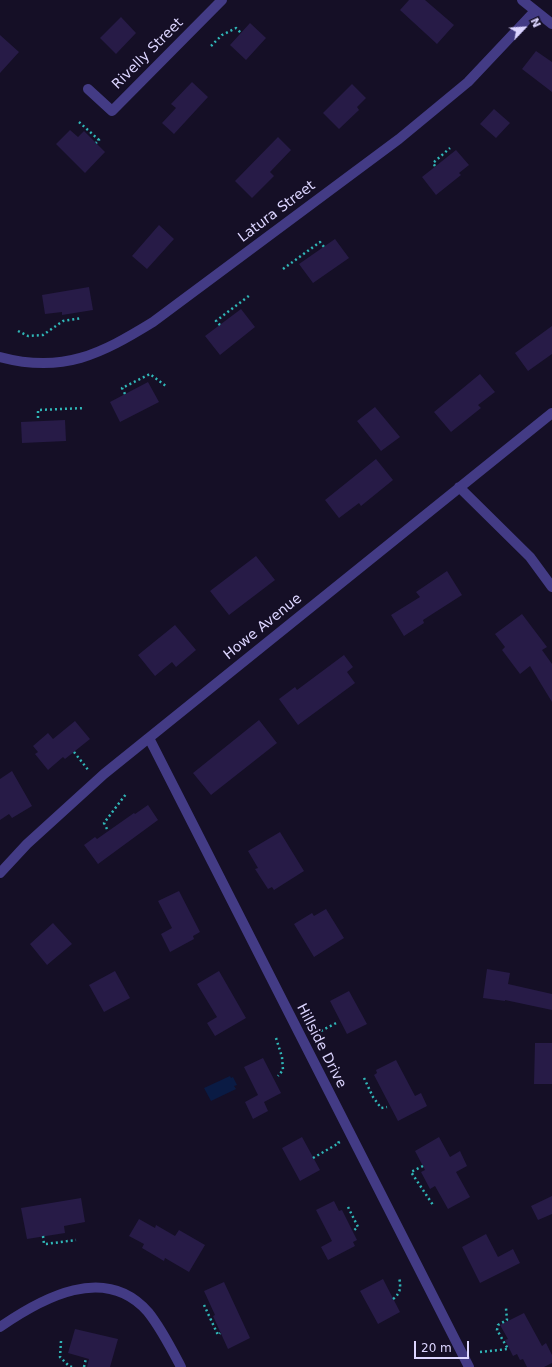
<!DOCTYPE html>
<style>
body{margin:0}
#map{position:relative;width:552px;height:1367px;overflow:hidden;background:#150f26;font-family:"DejaVu Sans",sans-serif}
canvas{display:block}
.north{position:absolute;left:504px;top:8px;width:40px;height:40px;-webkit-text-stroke:3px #150f26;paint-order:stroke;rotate:65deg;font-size:11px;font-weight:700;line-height:16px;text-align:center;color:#dcd5ff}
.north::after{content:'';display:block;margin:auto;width:14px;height:18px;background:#dcd5ff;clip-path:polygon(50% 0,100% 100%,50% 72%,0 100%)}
.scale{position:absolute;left:414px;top:1341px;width:55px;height:18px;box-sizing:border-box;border:2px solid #dcd5ff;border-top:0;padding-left:5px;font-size:12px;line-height:14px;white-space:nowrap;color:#dcd5ff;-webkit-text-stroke:3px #150f26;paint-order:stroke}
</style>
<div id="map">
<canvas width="552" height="1367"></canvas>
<div class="north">N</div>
<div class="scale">20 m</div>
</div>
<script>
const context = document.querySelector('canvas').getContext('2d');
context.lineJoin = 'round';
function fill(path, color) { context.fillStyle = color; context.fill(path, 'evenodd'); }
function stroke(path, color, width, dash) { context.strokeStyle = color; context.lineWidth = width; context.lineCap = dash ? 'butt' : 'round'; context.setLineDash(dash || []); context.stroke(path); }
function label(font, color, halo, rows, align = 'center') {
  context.font = font + ' "DejaVu Sans",sans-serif'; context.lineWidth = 3; context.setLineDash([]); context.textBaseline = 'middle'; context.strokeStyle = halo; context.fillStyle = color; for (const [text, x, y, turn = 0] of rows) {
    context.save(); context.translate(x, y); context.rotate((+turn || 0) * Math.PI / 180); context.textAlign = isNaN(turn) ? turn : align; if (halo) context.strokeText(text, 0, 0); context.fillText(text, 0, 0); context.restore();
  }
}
const water = new Path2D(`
 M230,1076L231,1078L233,1077L237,1085L234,1086L236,1089L211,1101L204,1088Z`);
const building = new Path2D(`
 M409,0H425L454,25L437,44L400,10Z
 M121,17L136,33L116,54L100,38Z
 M250,23L266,38L246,60L230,45Z
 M0,35L19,52L0,73Z
 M536,51L552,62V92L522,69Z
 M192,82L208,97L174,134L162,123L176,108L171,104Z
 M352,84L366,98L357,107L359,110L339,129L323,113Z
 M494,109L510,123L496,138L480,124Z
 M70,130L78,137L84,131L105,152L85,173L56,144Z
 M278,137L291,150L270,172L274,176L252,198L235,181Z
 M456,150L469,165L459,173L461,175L436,195L422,177Z
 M159,225L174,239L147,269L132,256Z
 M335,239L349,258L313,283L299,264Z
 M89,287L93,310L62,315V312L45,314L42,295Z
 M241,309L255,327L220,355L205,336Z
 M552,326V354L528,371L515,353Z
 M480,374L495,392L478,405L481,408L451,432L434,412Z
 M148,382L159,402L120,422L110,402Z
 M375,407L400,437L381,451L357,421Z
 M65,420L66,441L22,443L21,422Z
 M376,459L393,480L361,506L359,503L339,518L325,500Z
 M256,556L275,580L229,615L210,591Z
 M447,571L462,595L423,620L424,623L404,636L391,615L420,597L416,592Z
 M522,614L547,647L542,650L552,664V702L530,666L520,674L502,650L505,647L495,634Z
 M175,625L196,650L176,667L172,662L155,676L138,655Z
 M344,655L353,667L347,672L355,683L298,725L279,699L295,687L297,690Z
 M259,720L277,743L211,795L193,773Z
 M75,721L90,739L65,759L63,757L48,770L35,754L38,752L33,746L48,733L53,739Z
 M12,771L32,806L12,818L9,814L0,820V779Z
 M148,805L158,820L98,864L84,845L95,837L97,839L134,813L135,814Z
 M280,832L304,871L274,890L272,887L268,889L255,869L258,868L248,851Z
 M179,891L200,932L193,936L194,939L170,952L161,934L172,928L158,901Z
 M326,909L344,938L314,957L294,924L312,913L314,916Z
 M53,923L72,944L47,965L30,944Z
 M487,969L510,973L508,984L552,994V1010L505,1000V1001L483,998Z
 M115,971L130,998L104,1012L89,985Z
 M219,971L246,1018L215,1036L207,1023L217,1017L197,984Z
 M349,991L367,1024L347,1034L330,1001Z
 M535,1043H552V1084H534Z
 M263,1058L281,1093L264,1102L268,1111L253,1119L245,1102L258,1095L244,1067Z
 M396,1060L415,1096L421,1093L427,1106L398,1121L374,1075L377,1073L376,1070Z
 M302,1137L320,1170L300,1181L282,1148Z
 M439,1137L450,1157L460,1151L467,1166L456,1172L470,1197L448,1209L435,1186L430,1189L421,1172L425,1170L415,1151Z
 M552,1196V1214L538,1220L531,1206Z
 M81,1198L85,1222L64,1226L65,1233L27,1239L21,1208Z
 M334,1201L339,1211L342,1210L357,1240L353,1242L355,1246L328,1260L321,1247L332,1241L316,1210Z
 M139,1219L155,1228L156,1225L175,1236L179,1230L205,1245L189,1272L165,1258L164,1261L142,1248L144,1244L129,1236Z
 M486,1234L498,1257L513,1249L520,1263L480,1283L462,1247Z
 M383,1279L400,1312L378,1324L360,1291Z
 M224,1282L250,1338L228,1349L213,1316L215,1315L204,1291Z
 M524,1313L542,1346L546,1343L552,1355V1363L544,1367H527L523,1359L520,1360L517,1354L513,1356L505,1340L508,1339L500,1325Z
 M75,1329L118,1339L110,1367H87L89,1359L68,1353Z`);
const path = new Path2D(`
 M211,46L222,35L236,28L241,33
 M79,122L99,140L96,143
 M435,166L433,163L450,148
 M283,269L320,242L324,247
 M220,325L216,321L250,295
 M18,331L28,336L43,335L63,321L82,318
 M125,394L122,388L150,374L166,386
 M38,418V410L85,408
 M74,752L89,771
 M107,829L104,823L126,794
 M321,1031L338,1022
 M276,1038L282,1057L283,1070L278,1076
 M364,1078L373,1097L381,1108L387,1107
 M313,1158L339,1143L338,1141
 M423,1166L411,1172L433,1205
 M348,1207L358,1227L353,1231
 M43,1236L44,1244H46L76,1240
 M393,1299C401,1293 401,1287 399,1277
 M204,1305L218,1335L220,1333
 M61,1341L60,1357L69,1366L72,1367
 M480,1352L508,1349L497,1330L498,1325L507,1320L506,1308
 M84,1367L86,1358`);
const minor = new Path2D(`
 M88,89L112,111L222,0
 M0,357C63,374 101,354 153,322L399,139L468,82L535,11
 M459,487L530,557L552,587
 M149,738L469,1367
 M0,873L27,844L104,774L552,413
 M0,1327C42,1298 105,1263 148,1312C161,1328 171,1348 181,1367`);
const tertiary = new Path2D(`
 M522,0L552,24`);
const streetNames = [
 ["Rivelly Street",148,54,-45],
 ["Latura Street",277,212,-37],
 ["Howe Avenue",263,627,-39],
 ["Hillside Drive",321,1046,63]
];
fill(water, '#0a1b44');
fill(building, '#271b47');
stroke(path, '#30b6b7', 2.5, [2, 3]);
stroke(minor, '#433b85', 10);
stroke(tertiary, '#433b85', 10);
label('14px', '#dcd5ff', '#150f26', streetNames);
</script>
